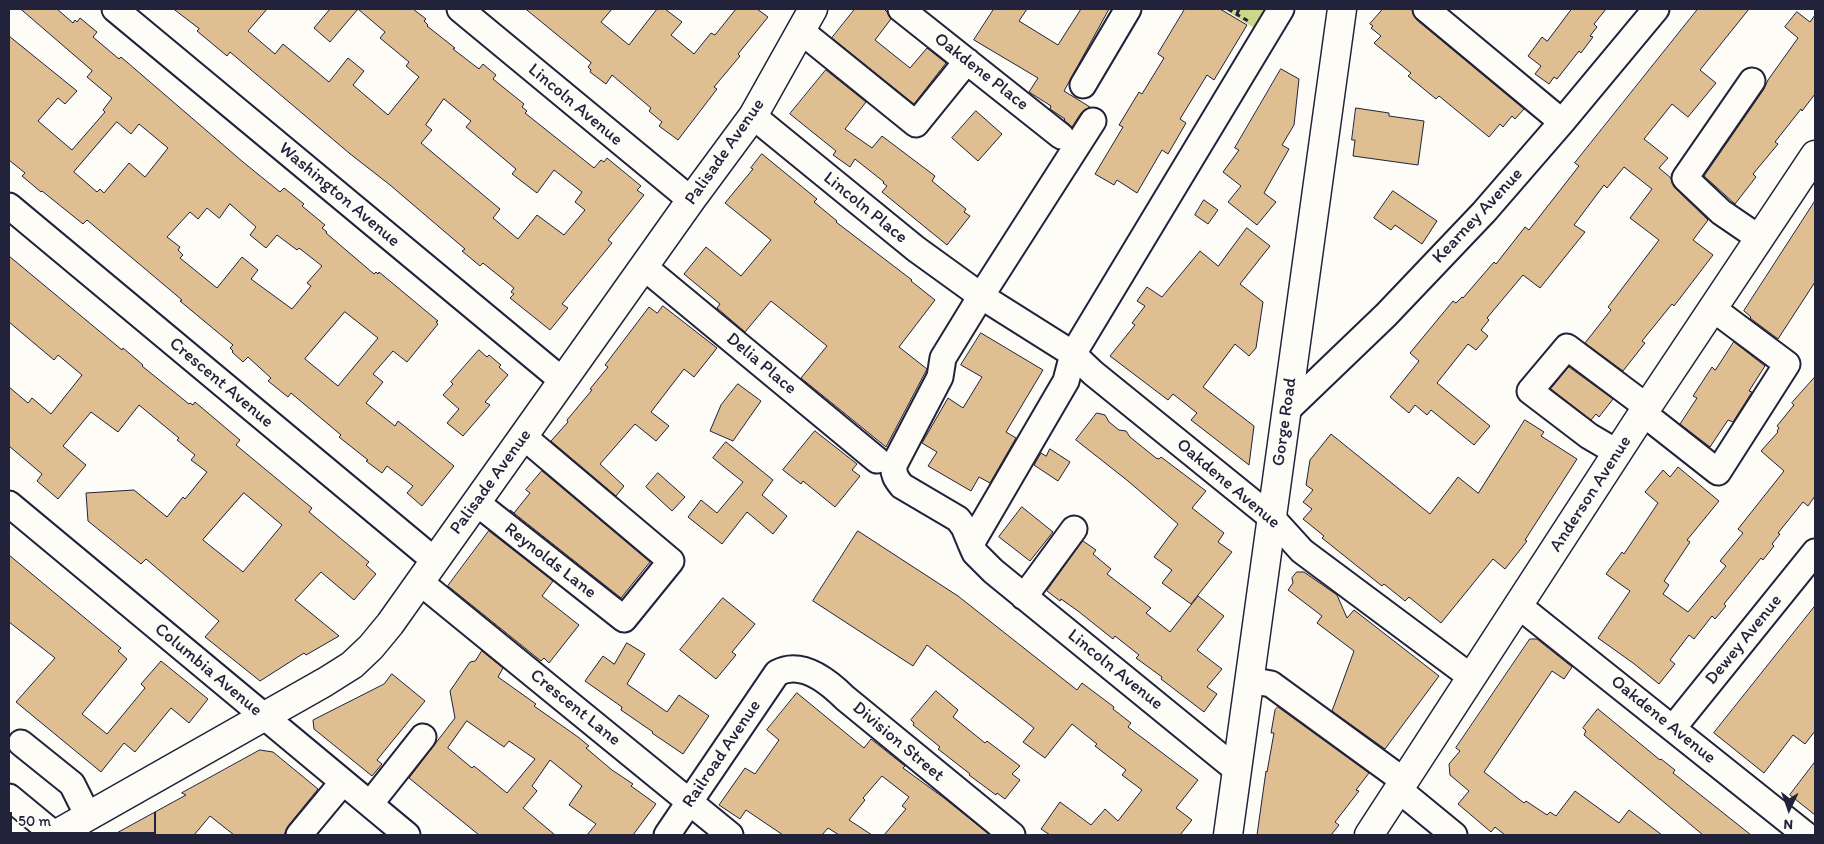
<!DOCTYPE html>
<style>
body{margin:0}
#map{position:relative;width:1824px;height:844px;overflow:hidden;background:#fdfcf7;font-family:Itim,sans-serif}
canvas{display:block}
.frame{position:absolute;inset:0;border:10px solid #22223b;pointer-events:none}
.north{position:absolute;left:1764px;top:784px;width:50px;height:50px;-webkit-text-stroke:4px #fdfcf7;paint-order:stroke;rotate:183deg;font-size:14px;font-weight:700;line-height:20px;text-align:center;color:#22223b}
.north::after{content:'';display:block;margin:auto;width:18px;height:22px;background:#22223b;clip-path:polygon(50% 0,100% 100%,50% 72%,0 100%)}
.scale{position:absolute;left:10px;top:812px;width:146px;height:22px;box-sizing:border-box;border:2px solid #22223b;border-top:0;padding-left:6px;font-size:15px;line-height:18px;white-space:nowrap;color:#22223b;-webkit-text-stroke:4px #fdfcf7;paint-order:stroke}
</style>
<div id="map">
<canvas width="1824" height="844"></canvas>
<div class="frame"></div>
<div class="north">N</div>
<div class="scale">50 m</div>
</div>
<script>
const context = document.querySelector('canvas').getContext('2d');
context.lineJoin = 'round';
function fill(path, color) { context.fillStyle = color; context.fill(path, 'evenodd'); }
function stroke(path, color, width, dash) { context.strokeStyle = color; context.lineWidth = width; context.lineCap = dash ? 'butt' : 'round'; context.setLineDash(dash || []); context.stroke(path); }
function label(font, color, halo, rows, align = 'center') {
  context.font = font + ' Itim,sans-serif'; context.lineWidth = 4; context.setLineDash([]); context.textBaseline = 'middle'; context.strokeStyle = halo; context.fillStyle = color; for (const [text, x, y, turn = 0] of rows) {
    context.save(); context.translate(x, y); context.rotate((+turn || 0) * Math.PI / 180); context.textAlign = isNaN(turn) ? turn : align; if (halo) context.strokeText(text, 0, 0); context.fillText(text, 0, 0); context.restore();
  }
}
const green = new Path2D(`
 M1223,9H1274L1259,31Z`);
const building = new Path2D(`
 M21,9H57L73,23L75,20L77,22L80,18L97,32L93,37L119,59L121,57L243,162L280,192L284,188L304,204L302,206L325,225L322,228L327,232L326,233L374,274L376,272L378,274L379,272L438,321L436,322L438,324L407,362L393,351L373,374L383,382L366,403L395,426L398,421L454,466L422,506L407,493L413,486L387,466L382,473L366,461L368,460L339,437L341,435L291,393L288,397L268,381L271,378L248,357L243,362L232,352L233,351L230,348L233,345L180,301L182,300L87,220L83,224L42,191L41,192L22,176L25,173L9,160V36L77,91L65,104L58,98L38,121L72,150L105,112L103,110L112,98L87,77L92,71ZM117,122L131,134L139,124L168,148L145,177L129,163L104,193L100,189L97,192L74,172ZM230,204L256,227L250,235L266,248L277,235L297,250L299,248L322,266L307,283L311,286L292,309L251,279L258,270L242,257L217,288L180,258L183,255L178,250L180,247L167,237L190,212L198,219L207,208L219,218ZM345,312L378,338L338,386L305,359Z
 M174,9H267L248,31L275,54L283,44L329,82L348,58L364,71L353,85L388,115L419,77L406,66L409,62L380,38L385,32L358,9L330,42L314,28L330,9H413L426,19L424,21L428,25L427,26L455,48L453,49L479,69L483,64L496,75L493,79L524,104L522,107L527,111L525,113L594,168L601,160L604,162L607,158L641,186L637,190L644,195L608,240L612,243L562,304L568,308L550,330L510,298L514,294L511,292L514,288L483,263L480,266L462,251L465,249L390,185L349,153L230,52L227,56L197,31L199,29ZM444,99L471,121L466,127L516,169L512,174L537,193L554,170L582,192L575,202L585,210L564,235L537,215L518,239L493,218L500,209L421,143L432,130L426,125Z
 M526,9H612L601,22L629,45L657,9H665L682,22L671,35L694,54L711,33L715,35L736,9H757L768,17L738,54L740,56L714,87L717,89L678,140L659,126L662,122L649,111L651,108L612,75L606,84L590,72L591,70L588,67L591,63Z
 M855,9H884L887,12L891,19L875,40L910,68L927,48L946,63L914,104L832,38Z
 M994,9H1027L1019,21L1058,45L1081,9H1109L1064,91L1090,107L1081,113L1072,127L1064,120L1065,119L1050,109L1051,106L1029,92L1038,78L974,40Z
 M1185,9H1220L1247,25L1214,80L1207,75L1180,119L1186,123L1168,154L1162,150L1137,193L1117,180L1114,185L1095,174L1123,127L1119,125L1139,92L1142,94L1164,58L1158,54Z
 M1383,9H1412L1413,14L1417,20L1524,109L1515,119L1512,116L1503,127L1500,124L1489,137L1439,96L1436,99L1408,76L1411,73L1374,43L1381,36L1371,28L1373,26L1370,24Z
 M1572,9H1606L1594,24L1597,27L1590,36L1593,37L1581,53L1579,51L1557,79L1554,77L1549,84L1535,74L1541,66L1528,56L1542,37L1547,41Z
 M1698,9H1749L1700,70L1716,83L1688,117L1672,104L1644,139L1668,158L1659,168L1671,178L1675,188L1708,220L1693,240L1713,255L1674,306L1672,304L1642,341L1645,343L1623,371L1585,343L1611,310L1608,307L1659,240L1630,218L1652,189L1624,167L1607,188L1604,185L1574,225L1585,232L1540,288L1523,275L1487,318L1489,320L1481,330L1488,336L1476,350L1468,344L1437,383L1490,426L1474,445L1431,410L1427,415L1415,405L1409,413L1390,397L1419,361L1410,353L1453,301L1456,303L1462,297L1463,298L1494,262L1496,264L1525,227L1529,230L1579,166L1575,163Z
 M1797,12L1810,22L1815,15V94L1802,111L1801,109L1775,142L1778,144L1753,174L1756,177L1735,204L1704,176L1764,89L1768,80L1798,38L1785,27Z
 M1281,69L1299,79L1294,125L1282,145L1289,149L1264,193L1276,202L1257,225L1228,202L1241,186L1223,172L1239,150L1235,148Z
 M826,70L866,102L845,129L872,148L882,136L935,176L932,181L966,209L964,212L970,216L947,245L882,192L887,186L883,183L884,182L855,159L850,167L833,155L836,151L790,114Z
 M1356,108L1389,113V116L1424,121L1418,165L1353,156L1355,140H1352Z
 M976,111L1002,134L978,161L952,138Z
 M762,154L817,199L814,202L837,221L836,222L912,280L911,281L935,300L899,347L927,369L886,447L801,378L827,346L771,301L745,332L717,308L720,304L684,274L706,247L741,276L771,240L725,203L753,169L751,168Z
 M1393,191L1437,221L1422,244L1395,225L1391,230L1374,218Z
 M1204,200L1218,210L1208,224L1195,215Z
 M1815,201V282L1778,339L1750,318L1751,317L1744,311Z
 M1247,228L1270,246L1240,284L1263,302L1256,348L1249,356L1235,344L1203,387L1254,426L1249,465L1191,420L1197,413L1173,394L1168,400L1110,356L1135,325L1132,323L1145,306L1137,301L1147,287L1162,297L1200,251L1218,266Z
 M9,256L122,350L123,348L143,365L142,366L189,404L190,403L193,405L195,402L240,440L236,445L312,508L309,512L369,562L366,565L376,574L354,600L321,572L295,600L339,636L306,655L304,653L260,681L205,637L219,621L146,559L141,564L88,521L86,493L134,490L167,517L183,497L185,499L207,472L191,460L195,455L177,440L179,438L139,405L118,432L91,412L63,446L86,465L58,499L37,481L42,474L9,446V387L28,403L32,398L51,414L82,375L58,355L54,360L9,322ZM244,493L282,525L243,572L203,540Z
 M663,306L717,348L694,377L684,369L651,412L669,426L656,441L635,424L600,464L624,486L616,496L551,441L568,422L567,420L592,390L590,389L608,367L605,365L649,307L657,313Z
 M981,333L1043,370L1006,432L1016,438L990,483L979,477L971,491L928,466L937,452L922,443L948,398L963,408L982,377L961,365Z
 M1734,342L1765,366L1749,391L1752,392L1733,422L1728,420L1710,447L1680,424L1697,398L1693,396L1712,367L1715,370Z
 M479,350L487,357L489,355L501,365L499,367L508,375L485,402L490,405L463,436L447,423L459,409L443,395L453,384L451,382Z
 M1569,367L1613,399L1599,417L1596,414L1591,420L1551,389Z
 M1815,377V496L1808,506L1803,502L1778,533L1780,534L1772,544L1774,546L1763,560L1761,558L1724,604L1726,606L1715,619L1712,616L1694,639L1689,635L1670,660L1675,664L1659,684L1633,663L1598,638L1630,591L1606,574L1622,552L1624,554L1658,503L1645,492L1663,470L1670,477L1678,467L1719,501L1687,540L1690,542L1664,581L1669,585L1663,594L1688,612L1726,566L1720,561L1743,533L1738,529L1784,471L1761,451L1778,432L1777,431L1779,428L1777,426L1794,405L1792,403Z
 M738,384L761,401L733,441L710,431L721,405Z
 M1097,413L1105,415L1109,422L1119,430L1126,431L1130,437L1156,458L1159,459L1161,457L1206,491L1192,508L1224,533L1218,542L1232,552L1191,604L1162,583L1172,570L1154,557L1178,524L1128,481L1076,440Z
 M1525,420L1544,432L1541,436L1577,459L1525,540L1527,541L1505,569L1493,559L1441,623L1409,597L1405,601L1384,584L1382,586L1322,538L1324,536L1303,519L1312,509L1303,502L1313,490L1306,485L1310,460L1331,434L1430,514L1458,477L1478,493Z
 M815,431L857,464L852,470L860,476L835,507L803,481L801,484L783,470Z
 M726,442L773,480L762,495L787,516L773,534L747,512L722,544L688,517L701,500L717,513L743,482L713,458Z
 M1050,449L1070,462L1058,481L1034,465L1041,453L1046,456Z
 M542,471L650,562L621,598L510,510L514,513L530,493L526,490Z
 M658,473L685,497L672,511L646,487Z
 M1022,507L1053,532L1030,561L999,537Z
 M489,531L553,581L542,596L579,625L549,663L544,658L541,661L448,586Z
 M858,531L958,596L1077,690L1082,683L1114,707L1113,709L1131,723L1128,727L1198,780L1176,808L1192,820L1180,835H1050L1041,829L1060,802L1091,825L1105,809L1118,821L1142,790L1122,775L1126,770L1095,746L1097,744L1072,724L1045,758L1023,742L1034,728L927,645L913,666L813,601Z
 M1083,541L1096,550L1093,554L1111,569L1107,574L1151,608L1146,613L1170,632L1198,596L1224,616L1197,650L1222,669L1207,687L1217,694L1204,712L1161,679L1162,677L1136,658L1139,655L1115,636L1113,639L1078,611L1061,599L1060,601L1047,591Z
 M9,555L121,648L118,651L127,659L82,714L107,734L145,688L141,684L161,661L208,699L189,723L171,708L135,752L124,743L101,772L16,702L55,658L9,622Z
 M1297,572H1304L1337,595L1347,618L1354,610L1439,676L1385,749L1332,711L1354,651L1317,623L1322,616L1288,590L1293,583L1292,578Z
 M723,598L755,624L732,652L736,655L716,679L680,650Z
 M1815,606V731L1805,744L1793,735L1764,773L1714,733Z
 M1530,639H1537L1572,667L1564,679L1552,671L1484,772L1524,803L1526,801L1547,815L1550,812L1556,816L1575,791L1619,823L1629,810L1662,835H1505L1495,827L1491,832L1458,804L1469,791L1450,775L1449,764L1460,751L1456,748Z
 M627,643L645,654L627,684L667,712L679,695L709,716L683,754L652,733L653,732L621,710L622,707L585,681L603,656L614,664Z
 M482,651L503,668L498,677L536,704L534,706L578,737L589,746L586,748L612,770L633,784L631,786L656,804L633,835H587L596,824L569,805L582,786L550,760L532,786L537,791L523,808L555,835H479L409,778L455,718L450,691L470,662L475,661ZM467,721L504,747L509,741L535,759L507,793L474,766L472,768L448,748Z
 M392,674L425,701L377,760L382,764L372,776L314,729L313,720L384,684Z
 M936,691L958,710L953,717L985,743L987,741L1020,766L1012,774L1020,780L1005,799L997,793L996,795L969,775L970,774L938,749L940,747L913,725L914,723L911,720Z
 M797,693L864,748L871,739L905,766L903,768L944,798L990,835H884L906,809L902,806L909,797L882,776L863,798L865,800L849,820L872,835H839L828,828L822,835H783L746,810L740,819L719,805L745,768L755,774L779,740L767,730Z
 M1278,707L1369,773L1356,790L1359,791L1335,822L1339,825L1331,835H1257L1266,771L1267,772L1274,733H1271L1275,710Z
 M1598,709L1660,760L1661,759L1675,770L1673,773L1751,835H1703L1584,735L1586,731L1583,728Z
 M260,750L273,752L318,789L288,826L284,835H234L210,816L194,835H113L186,795L182,793Z
 M1815,762V815L1790,795Z`);
const path = new Path2D(`
 M1228,9L1248,21
 M1237,14L1239,9`);
const minor = new Path2D(`
 M115,9L563,381
 M460,9L691,200
 M901,9L1061,136
 M1426,9L1562,122
 M801,31L916,124L967,61
 M1752,81L1685,178L1721,212L1759,238
 M1083,85L1128,9
 M753,116L916,249L981,296L1073,354L1093,373L1272,518L1302,551L1471,677
 M1093,121L981,296L943,358L940,377L894,465C893,474 896,479 902,486L958,519L964,527L971,544L1066,381L1073,354L1281,9
 M9,206L434,560
 M644,267L877,460
 M1287,410L1386,315L1484,212L1562,122L1656,9
 M1643,413L1718,472L1787,364L1712,308
 M1618,453L1589,436L1530,391L1567,347L1647,407
 M477,503L624,619L671,561L524,437
 M9,504L407,835
 M971,544L975,553L993,571L1237,770
 M420,582L730,835
 M1024,597L1074,529
 M1519,606L1806,835
 M1249,680L1271,684L1404,781
 M1673,728L1815,552
 M21,743L72,784L88,816
 M1398,789L1454,835
 M9,797L55,835
 M370,804L423,737
 M299,835L343,782
 M667,835L777,673C801,660 828,681 845,698L1012,835`);
const major = new Path2D(`
 M55,835L325,682L352,665L371,647L390,624L691,200L753,116L813,9
 M1228,835L1342,9
 M1369,835L1647,407L1815,155`);
const streetNames = [
 ["Oakdene Place",981,72,38],
 ["Lincoln Avenue",575,105,40],
 ["Palisade Avenue",725,152,-55],
 ["Washington Avenue",339,195,40],
 ["Lincoln Place",865,208,39],
 ["Kearney Avenue",1478,216,-47],
 ["Delia Place",761,364,40],
 ["Crescent Avenue",221,383,40],
 ["Gorge Road",1285,422,-82],
 ["Palisade Avenue",491,482,-54],
 ["Oakdene Avenue",1228,484,40],
 ["Anderson Avenue",1591,494,-57],
 ["Reynolds Lane",550,561,38],
 ["Dewey Avenue",1744,640,-51],
 ["Columbia Avenue",208,670,40],
 ["Lincoln Avenue",1115,670,39],
 ["Crescent Lane",575,708,39],
 ["Oakdene Avenue",1663,720,39],
 ["Division Street",898,742,40],
 ["Railroad Avenue",722,754,-56]
];
fill(green, '#ccd78a');
fill(building, '#dfbe91');
stroke(building, '#22223b', 1);
stroke(minor, '#22223b', 29);
stroke(major, '#22223b', 31);
stroke(path, '#22223b', 3, [5, 4]);
stroke(minor, '#fdfcf7', 25);
stroke(major, '#fdfcf7', 28);
label('18px', '#22223b', '#fdfcf7', streetNames);
</script>
